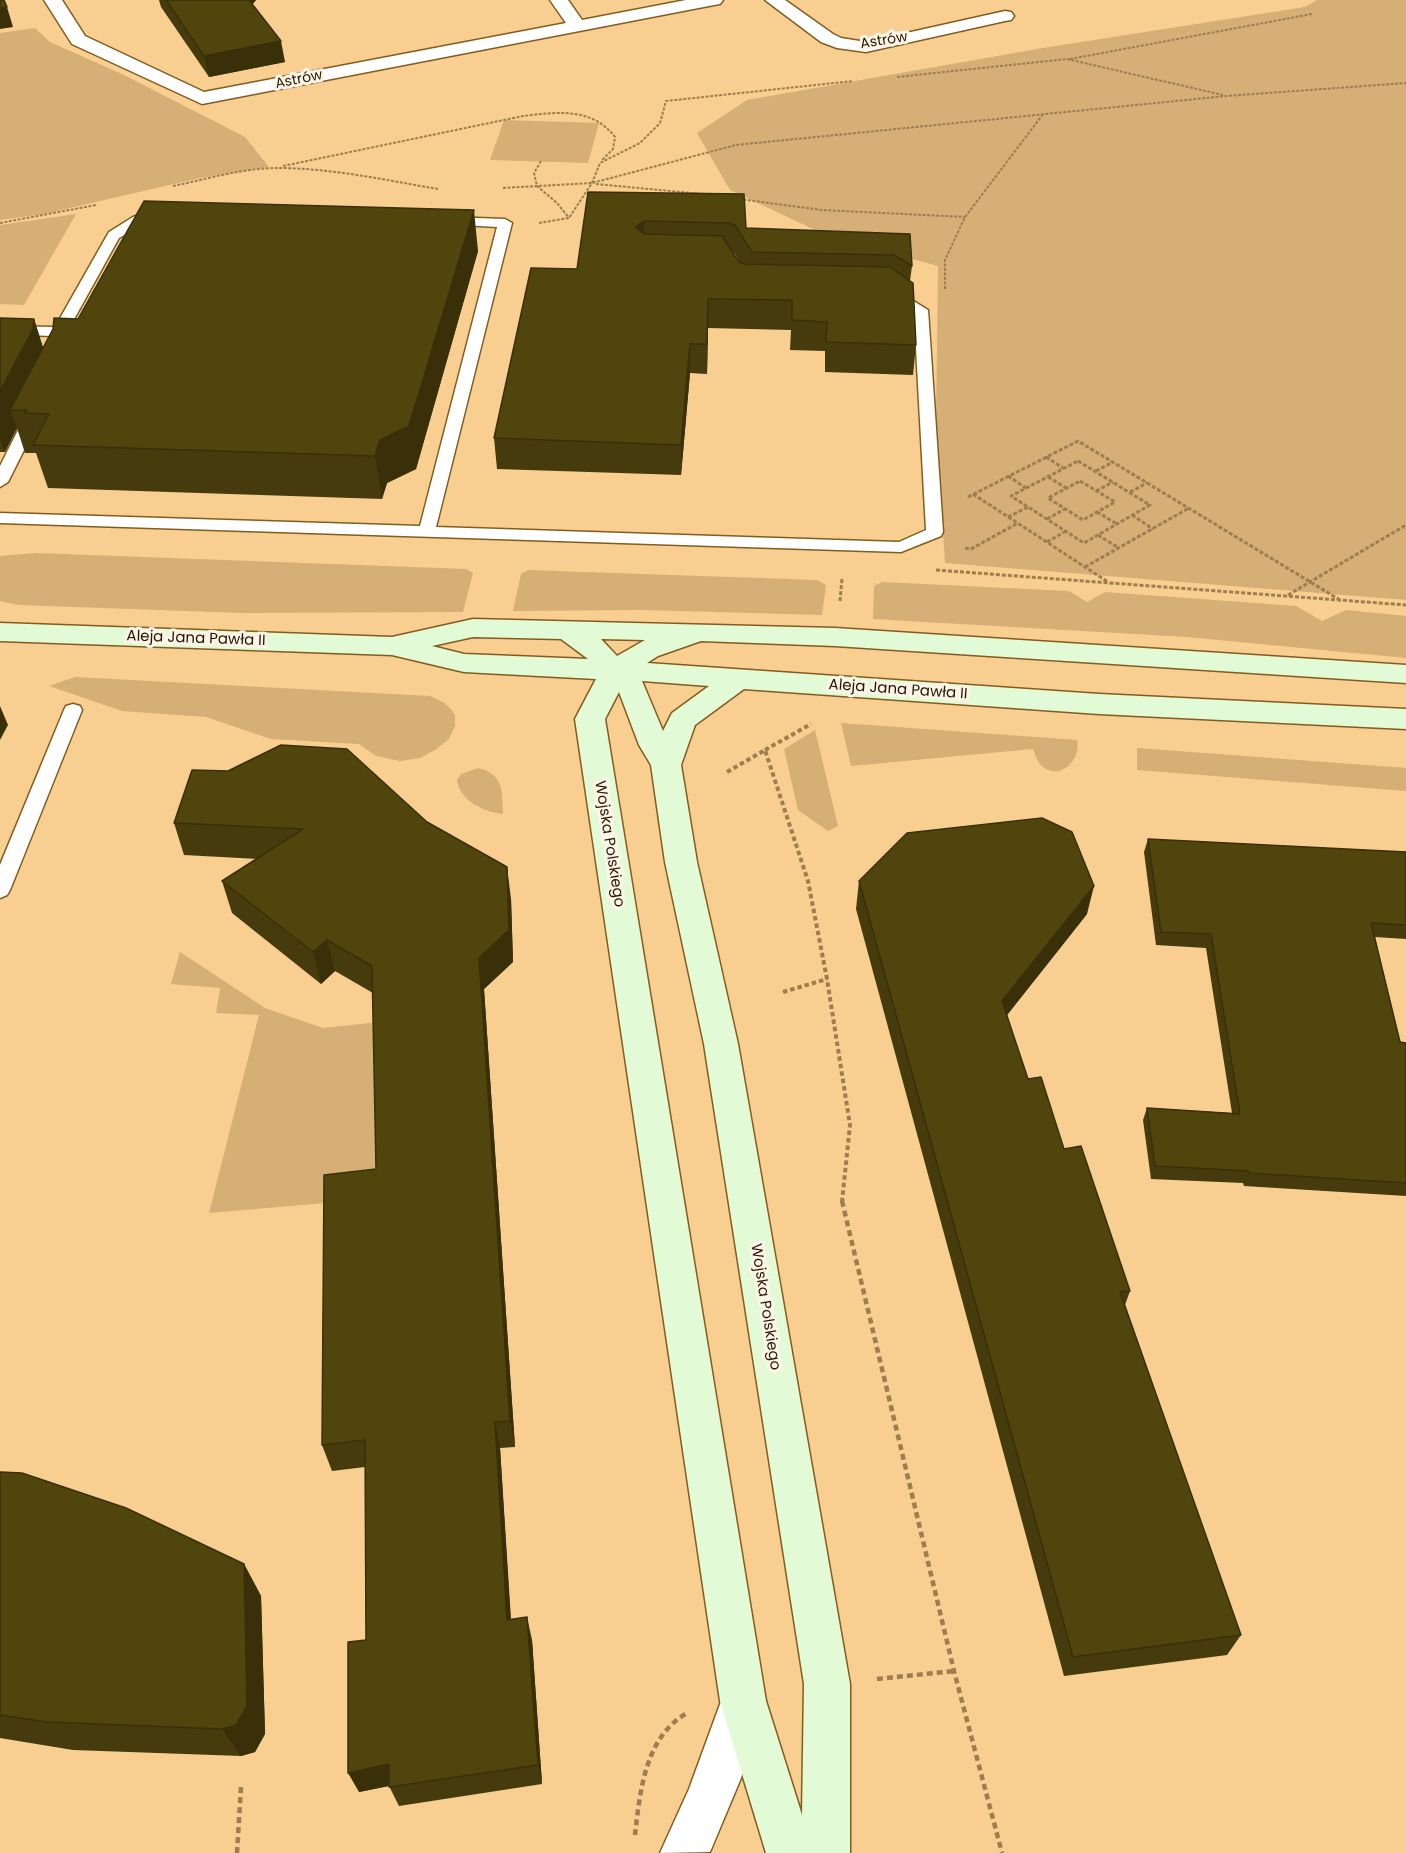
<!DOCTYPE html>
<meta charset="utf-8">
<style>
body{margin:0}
canvas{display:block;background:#f8ce91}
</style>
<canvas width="1406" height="1853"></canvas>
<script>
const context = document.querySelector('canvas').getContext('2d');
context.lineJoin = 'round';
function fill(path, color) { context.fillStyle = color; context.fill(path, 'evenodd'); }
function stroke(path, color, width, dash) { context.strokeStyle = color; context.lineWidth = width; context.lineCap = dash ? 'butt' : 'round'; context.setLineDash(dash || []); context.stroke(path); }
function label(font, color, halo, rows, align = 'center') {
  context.font = font + ' Poppins,sans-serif'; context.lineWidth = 6; context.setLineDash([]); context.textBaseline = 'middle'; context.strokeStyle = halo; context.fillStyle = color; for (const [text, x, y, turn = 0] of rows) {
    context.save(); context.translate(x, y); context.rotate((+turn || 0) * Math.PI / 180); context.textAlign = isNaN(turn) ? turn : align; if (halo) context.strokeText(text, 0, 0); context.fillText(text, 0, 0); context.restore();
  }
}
const green = new Path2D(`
 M1317,0H1406V600L945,563L936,426L938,266L828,236L730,190L697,133L747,100L1043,48L1305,7Z
 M35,28L50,42L124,75L245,137L269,167L200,178L44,214L0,220V33Z
 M504,120L599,123L588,163L490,160Z
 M76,214L24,305L0,304V225Z
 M36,553L466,569L473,573L463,612L242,613L19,605L0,601V556Z
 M528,570L817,580L826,585L822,615L641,610L513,611L521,574Z
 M882,582L1069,591L1087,602L1105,592L1296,606L1322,621L1346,610L1406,616V658L1187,637L873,619L874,586Z
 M75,677L430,696L443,702L450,708L455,715V726L449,739L435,750L420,758L400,761L376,756L359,744L271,739L206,717L122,711L49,686Z
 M841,723L1077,740C1082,759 1060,782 1042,766C1037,762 1035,754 1033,749L851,766Z
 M815,730L838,826L828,831L798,810L784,749Z
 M1137,748L1406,768V791L1137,770Z
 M478,768C504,774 502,791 503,814C484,812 460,801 457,780L461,774Z
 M180,952L265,1008L323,1028L380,1022L383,1198L209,1213L259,1015L216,1013L220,988L171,984Z`);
const pathFar3 = new Path2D(`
 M1070,59L1312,14
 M897,77L1067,59L1223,95
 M541,161L534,173L537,186L557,203L569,218
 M283,166L523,116C557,112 592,107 615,137L613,149L602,160
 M596,184L702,194
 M173,186C207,179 243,168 278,168C331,168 385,180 438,189
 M503,188L592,183L736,145L1226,96L1406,83
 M739,199L822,210L965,217
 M0,223L96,205
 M539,223L569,218L592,183L600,163L640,143L660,123L666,101L853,81
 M945,289V260L965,217L1044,113`);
const pathFar2 = new Path2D(`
 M1046,457L1063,468
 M1078,461L1150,505L1084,543L1011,496Z
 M1096,471L1113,462
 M1008,476L1026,488
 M1048,477L1066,488
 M1080,481L1115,502L1083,520L1048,498Z
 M1096,491L1113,482
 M1130,492L1147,483
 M973,494L1108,582
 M968,497L1078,441L1340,600
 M1097,512L1117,524
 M1132,515L1153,529
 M1008,517L1028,507
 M1047,519L1065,509
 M1098,535L1119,548
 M1047,542L1066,531
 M965,548L971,549L1018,523
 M1085,567L1189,508
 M936,570L1406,605
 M1288,595L1406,525
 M840,601L842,579`);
const pathFar1 = new Path2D(`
 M765,750L811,724
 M727,772L765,750L808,881L827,979L850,1125L842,1202
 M783,992L827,979`);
const path = new Path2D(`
 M842,1201L954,1671L1002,1853
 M877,1679L954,1671
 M635,1835C640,1791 645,1737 687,1713
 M237,1853L241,1787`);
const lane = new Path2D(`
 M157,209L164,213L119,238L67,332L64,348H54L52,336L0,334V326L55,327L109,232L133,217Z
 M449,217L505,219L512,223L436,527L899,542L926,530L914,312L886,294L884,291L891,287L928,310L943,532L941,536L901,552L0,523V513L420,526L497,227L444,224L442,221L444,218Z
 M33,411L41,416L8,482L0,487V466L25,416Z
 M73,704L80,706L82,710L10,890L7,895L0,898V865L64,710L66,706Z`);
const street = new Path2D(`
 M44,0H62L85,36L204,92L566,23L550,0H568L582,20L686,0H723L720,4L714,5L202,104L72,44Z
 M765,0H785L833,34L841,38L866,42L1005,11L1011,12L1014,16L1011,20L1005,21L866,52L837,48L821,42Z
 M743,1678L759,1685L766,1701L741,1778L710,1852L660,1853L689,1789L727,1685Z`);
const secondary = new Path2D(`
 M473,619L835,628L1406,665V683L835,646L701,641L658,656L647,663L1099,694L1406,709V729L1099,714L744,689L695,725L681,765L697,862L738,1044L850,1684V1853H766L720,1701L575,719L596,679L464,672L392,655L0,641V623L392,637ZM473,637L561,639L588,659L464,654L432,646ZM601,639L645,640L617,656ZM642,681L709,686L672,713L663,731ZM619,692L639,745L651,765L665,862L704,1044L804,1684L802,1815L766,1701L605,719Z`);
const wall = new Path2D(`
 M159,0H256L252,5L285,62L209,77L161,7Z
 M588,192L744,194L746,228L910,234L912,266L910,281L916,345L913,375L825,372V351L790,350L791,330L708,328L707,374L690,373L681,475L497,469L494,438L577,269ZM733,253L735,254L740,263L739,262Z
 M478,251L416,469L387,483L382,499L48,488L36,453H25L17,428L5,452H0V318L34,319L43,348L78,319Z
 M192,770L511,899L513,962L484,989L515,1447L500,1448L511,1619L532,1640L542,1784L399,1806L389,1786L359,1792L366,1640L365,1467L332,1471L322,1445L376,1169L373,993L335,971L321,984L232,913L222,881L258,859L184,855L174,823Z
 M1148,839L1406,852V939L1375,937L1400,1042L1406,1043V1196L1244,1186L1243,1183L1151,1179L1143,1120L1147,1108L1232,1113L1206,948L1156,945L1144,852Z
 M859,881L1087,914L1007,1015L1028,1079L1064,1149L1130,1291L1125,1305L1241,1635L1227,1655L1064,1676L856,909Z
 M0,1472L244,1564L261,1596L265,1734L255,1752L241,1756L73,1750L0,1738Z`);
const shadedWall = new Path2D(`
 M244,0H256L246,12Z
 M7,7L13,27L0,29V8Z
 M281,41L285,62L209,77L204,56Z
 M474,210L478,251L416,469L387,483L382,499L375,456L380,440Z
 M644,221L645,250L635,227Z
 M708,299V328L707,374V344Z
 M34,319L47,360L10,410L17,428L5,452L0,439V391Z
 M690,344V373L681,475V445Z
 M0,706L8,725L0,740Z
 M507,867L511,899L513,962L484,989L515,1447L510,1421L479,958Z
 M1094,886L1087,914L996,1029L1002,1001Z
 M327,940L335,971L321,984L313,952Z
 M495,1422L500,1448L512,1642L507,1620Z
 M244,1564L261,1596L265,1734L255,1752L241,1756L222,1729Z
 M527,1617L532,1640L542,1784L538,1765Z
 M389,1764L398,1784L359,1792L348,1773Z`);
const building = new Path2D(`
 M0,0H4L7,7L0,8Z
 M166,0H249L281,41L204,56Z
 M588,192L744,194L746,228L910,234L912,266L894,255L752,252L735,225L729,223L644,221L635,227L644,234L722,236L739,262L745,264L890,267L913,283L916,345L826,342L827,322L792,320V300L708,299L707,344H690L681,445L494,438L531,268L577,269Z
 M144,201L474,210L409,426L380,440L375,456L33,445L49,414L25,413L27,410H10L53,329L54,318L78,319Z
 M0,318L34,319L33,329L0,391Z
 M281,745L347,749L427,822L507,867L509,930L479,958L510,1421L495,1422L507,1620L527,1617L538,1765L389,1787V1764L348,1773V1642L366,1640L365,1440L322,1445L324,1175L376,1169L372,966L327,940L313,952L222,881L303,829L174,823L192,770L228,771Z
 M1042,818L1072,832L1094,886L1002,1001L1028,1079L1041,1077L1064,1149L1081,1146L1130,1291L1120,1292L1241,1635L1073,1657L859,881L907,833Z
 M1148,839L1406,852V925L1371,923L1400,1042L1406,1043V1183L1249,1173V1171L1155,1166L1147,1108L1240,1114L1211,934L1161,932Z
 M0,1472L22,1473L126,1508L244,1564L247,1706L236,1725L222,1729L47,1722L0,1715Z`);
const farStreetnames = [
 ["Astrów",884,41,-9],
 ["Astrów",299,80,-11]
];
const streetNames = [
 ["Aleja Jana Pawła II",196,639,2],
 ["Aleja Jana Pawła II",898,690,4],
 ["Wojska Polskiego",609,844,81],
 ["Wojska Polskiego",765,1307,81]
];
fill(green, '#d6af76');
stroke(lane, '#825d1f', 3);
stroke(street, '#825d1f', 3);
stroke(secondary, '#825d1f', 3);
stroke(pathFar3, '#9c7e51', 2, [3, 1.5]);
stroke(pathFar2, '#9c7e51', 3, [4, 2]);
stroke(pathFar1, '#9c7e51', 4, [4.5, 3]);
stroke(path, '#9c7e51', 4.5, [6, 4]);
fill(lane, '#fff');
fill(street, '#fff');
fill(secondary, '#e2fad6');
fill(wall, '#463b0c');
fill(shadedWall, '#39300a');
fill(building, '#51450e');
stroke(building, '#39300a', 1.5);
label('14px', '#271801', '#fef5e9', farStreetnames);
label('15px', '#271801', '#fef5e9', streetNames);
</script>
